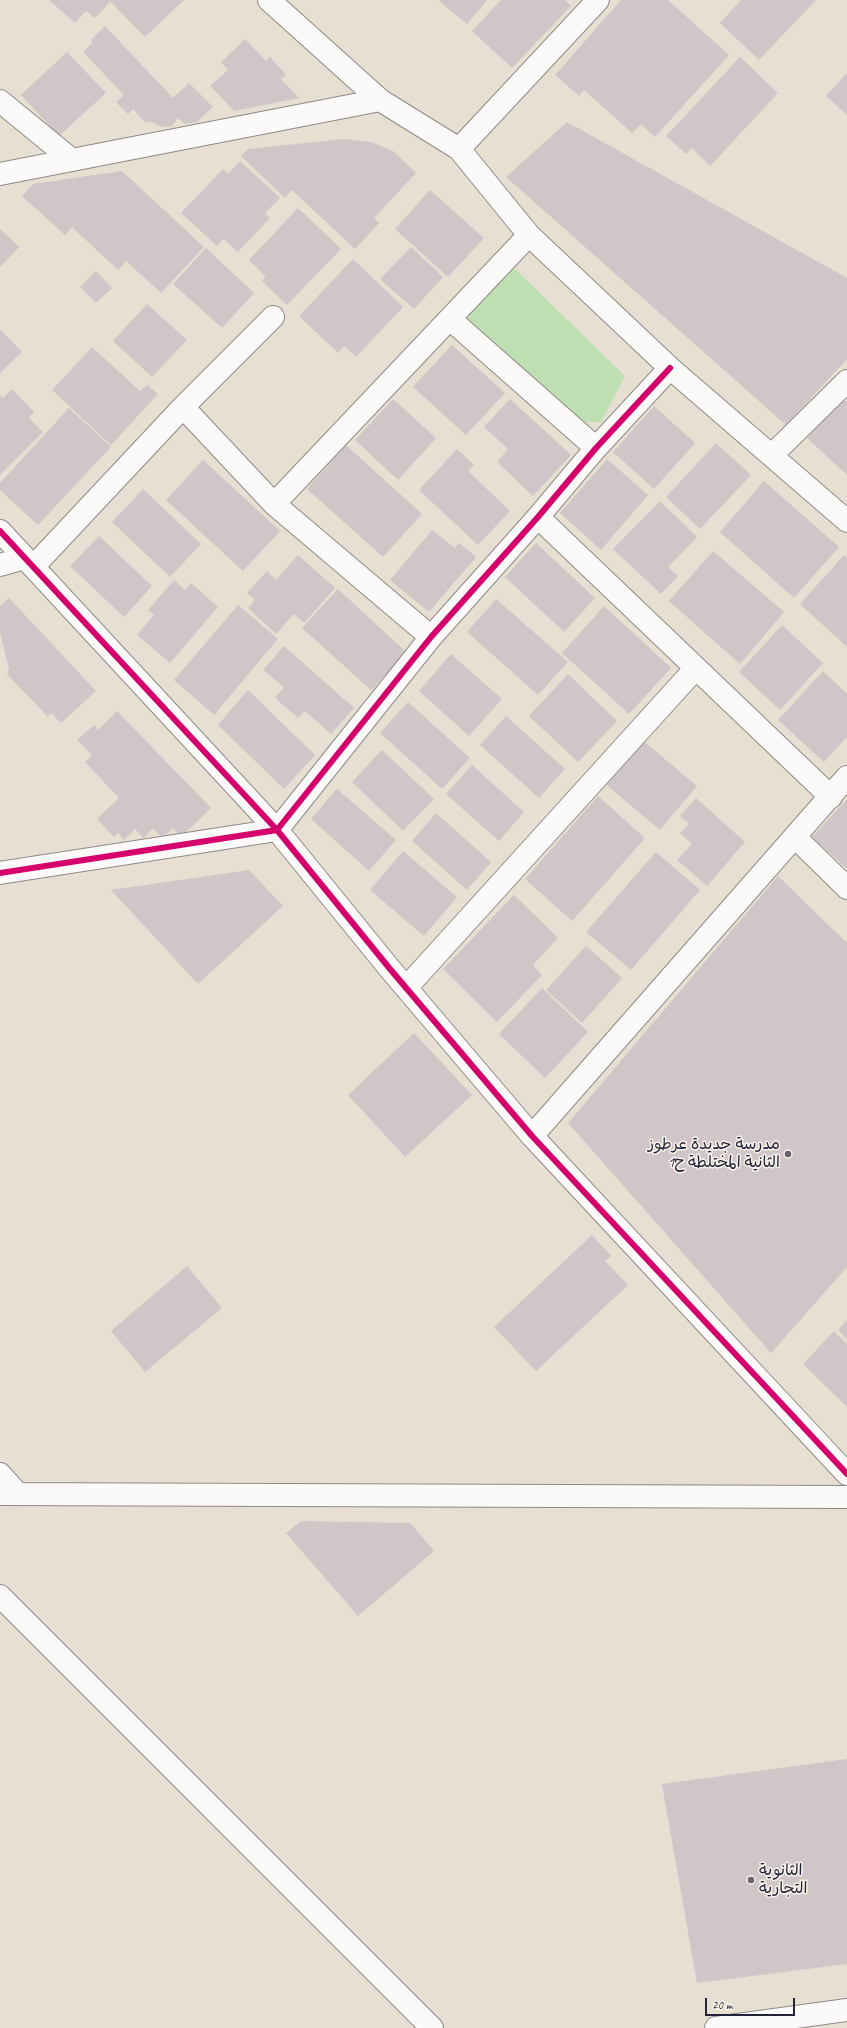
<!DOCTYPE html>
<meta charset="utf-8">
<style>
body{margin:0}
#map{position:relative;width:847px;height:2028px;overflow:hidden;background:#e7dfd1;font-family:Caveat,sans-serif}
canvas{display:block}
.scale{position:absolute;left:705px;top:1998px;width:90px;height:18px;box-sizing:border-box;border:2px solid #22223b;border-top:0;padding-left:5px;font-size:12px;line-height:14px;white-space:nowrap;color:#22223b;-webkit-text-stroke:3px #f7f3e8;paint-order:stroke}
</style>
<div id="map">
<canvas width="847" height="2028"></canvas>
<div class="scale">20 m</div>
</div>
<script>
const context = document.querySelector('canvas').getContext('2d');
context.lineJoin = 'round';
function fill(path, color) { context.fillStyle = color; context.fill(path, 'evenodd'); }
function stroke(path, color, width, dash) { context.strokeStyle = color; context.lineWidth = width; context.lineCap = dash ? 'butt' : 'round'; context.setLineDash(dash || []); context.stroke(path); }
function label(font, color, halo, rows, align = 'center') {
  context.font = font + ' Caveat,"Playpen Sans Arabic",sans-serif'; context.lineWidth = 3; context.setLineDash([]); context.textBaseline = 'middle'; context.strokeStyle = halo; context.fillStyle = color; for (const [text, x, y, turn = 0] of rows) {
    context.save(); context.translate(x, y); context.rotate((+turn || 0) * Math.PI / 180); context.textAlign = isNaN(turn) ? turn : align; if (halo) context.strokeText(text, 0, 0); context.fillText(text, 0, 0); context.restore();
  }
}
const green = new Path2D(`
 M515,269L625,376L601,422H579L464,317L471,288Z`);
const building = new Path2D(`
 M49,0H108L110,2L95,18L86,11L75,23Z
 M109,0H184L145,37Z
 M438,0H487L467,24Z
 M501,0H565L571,6L512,68L472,31Z
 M621,0H668L729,55L655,137L641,124L632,133L584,90L579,96L555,75Z
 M741,0H816L759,60L720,23Z
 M105,26L173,98L189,83L213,107L197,122L185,124L178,118L172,126L162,127L150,121L146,123L133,109L128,114L116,102L124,95L83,52L93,42L91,40Z
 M245,39L266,61L270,57L286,75L281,79L299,98L234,111L210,86L228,70L221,62Z
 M67,52L106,93L59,136L21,95Z
 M740,57L778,93L710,166L692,148L686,154L666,136Z
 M847,73V115L826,96Z
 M567,122L847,278V359L786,425L506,177Z
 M344,139L371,142L393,151L416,173L374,218L379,223L355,249L292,190L285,198L241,156L248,149Z
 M240,161L280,198L265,213L270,218L238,252L223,239L217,246L181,213L223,169L228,174Z
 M122,171L204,247L161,293L126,261L118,270L72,227L65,235L22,196L33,184Z
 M430,190L484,238L448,277L395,229Z
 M298,208L341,249L287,305L262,281L266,277L249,260Z
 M0,229L19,247L0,267Z
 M411,247L443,277L414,309L380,279Z
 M206,248L254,293L222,328L173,284Z
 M353,259L403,307L356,357L344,346L338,353L299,316Z
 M96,271L112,288L96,303L80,287Z
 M147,304L187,340L152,377L113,341Z
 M0,329L22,352L0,373Z
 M452,345L505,393L466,435L413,387Z
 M92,347L140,391L147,385L158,394L111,445L52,390Z
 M12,389L34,412L29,418L43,432L0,475V395L3,398Z
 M393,399L436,438L398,480L355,440Z
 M510,399L571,455L533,496L497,462L508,449L484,427Z
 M843,399L847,402V475L807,438Z
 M654,406L695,443L654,489L613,452Z
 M69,408L111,447L38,525L0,490V483Z
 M716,443L751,475L700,529L666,497Z
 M346,445L422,514L383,557L307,489Z
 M457,449L474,465L468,471L510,511L478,545L419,490Z
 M607,459L648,495L601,550L560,513Z
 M203,460L280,531L243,571L166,500Z
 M764,481L839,547L794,598L720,532Z
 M143,489L201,544L170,577L112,522Z
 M660,501L697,537L668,567L678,576L661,594L613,549Z
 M432,530L455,548L459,543L476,557L429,612L390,580Z
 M99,536L152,586L124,617L70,566Z
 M536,543L595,598L564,632L505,577Z
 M713,551L784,612L740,664L669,601Z
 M298,555L335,588L304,623L294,614L276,634L248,608L255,600L247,593L267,571L276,580Z
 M844,555L847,558V647L800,604Z
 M174,580L185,590L191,583L218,607L170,663L137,635L154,615L148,610Z
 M338,589L406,652L371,690L302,628Z
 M9,598L96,691L61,723L51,713L48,717L7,674L9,668L0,633V606Z
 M496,599L568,662L538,695L467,632Z
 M238,605L278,639L214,715L174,680Z
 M604,606L671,668L629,714L562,653Z
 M782,625L823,663L780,710L739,672Z
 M284,646L354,708L331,734L305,711L298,718L275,698L284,687L263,670Z
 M451,654L502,699L469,736L419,691Z
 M823,671L847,694V737L824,762L778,720Z
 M568,674L617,721L578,762L529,716Z
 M248,690L315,755L284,789L218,725Z
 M408,702L470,758L442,789L380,733Z
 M117,711L211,808L181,837L173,828L162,838L153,828L144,838L135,829L124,840L118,833L114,837L97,819L119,798L85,762L92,755L77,740L94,725L98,730Z
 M506,716L565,769L539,798L480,745Z
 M641,739L697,786L660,830L604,783Z
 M382,750L434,799L403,831L352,782Z
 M472,765L524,812L499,841L446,794Z
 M337,789L396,840L369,871L311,819Z
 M598,796L645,838L572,921L525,879Z
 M696,798L745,842L707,886L677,860L692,844L680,833L689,824L680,816Z
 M847,799V869L812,837Z
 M436,813L491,862L467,890L412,841Z
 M403,851L457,897L424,936L370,890Z
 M656,852L700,890L631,970L586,932Z
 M249,870L283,906L198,984L111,890Z
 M778,876L847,943V1267L771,1353L568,1123Z
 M514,895L558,938L533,965L542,975L497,1022L443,969Z
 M586,946L622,978L582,1023L546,990Z
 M542,988L588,1032L545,1078L499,1034Z
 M414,1033L472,1095L405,1157L348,1095Z
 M592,1235L611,1256L605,1261L628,1285L536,1371L494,1327Z
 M187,1266L222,1308L145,1372L111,1331Z
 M847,1320V1339L838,1330Z
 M834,1331L847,1344V1407L803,1364Z
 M301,1521L410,1523L434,1551L358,1616L286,1533Z
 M847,1759V1964L697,1983L662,1784Z`);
const minor = new Path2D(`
 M269,0L380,100L459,149L529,235L670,368L847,521
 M0,101L72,160
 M459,149L598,0
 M0,174L380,100
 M450,319L596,448
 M183,407L274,504L431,637
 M772,455L847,381
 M274,504L529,235
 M538,517L831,797
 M0,531L277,830L390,969L532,1136L847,1474
 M0,565L25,558
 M33,567L183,407L273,317
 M795,837L847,888
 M0,873L277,830L431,637L538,517L596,448L670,368
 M406,988L696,668
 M532,1136L847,777
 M0,1474L18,1494
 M0,1494L847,1497
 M0,1596L432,2028
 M716,2028L847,2010`);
const cycleway = new Path2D(`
 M0,531L277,830L390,969L532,1136L847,1474
 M0,873L277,830L431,637L538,517L596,448L670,368`);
const markers = [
 [788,1154,4,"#676470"],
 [751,1880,4,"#676470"]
];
const poiNames = [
 ["مدرسة جديدة عرطوز",780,1145],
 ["الثانية المختلطة ح1",780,1163],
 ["الثانوية",759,1871,"left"],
 ["التجارية",759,1889,"left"]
];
fill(green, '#bddfb1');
fill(building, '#d0c5c7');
stroke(minor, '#8e8a87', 24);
stroke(minor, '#fbfaf8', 22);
stroke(cycleway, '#d6006c', 6);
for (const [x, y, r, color] of markers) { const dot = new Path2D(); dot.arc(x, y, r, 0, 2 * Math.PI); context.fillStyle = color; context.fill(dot); stroke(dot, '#f7f3e8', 1.5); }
label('16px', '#22223b', '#f7f3e8', poiNames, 'right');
</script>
